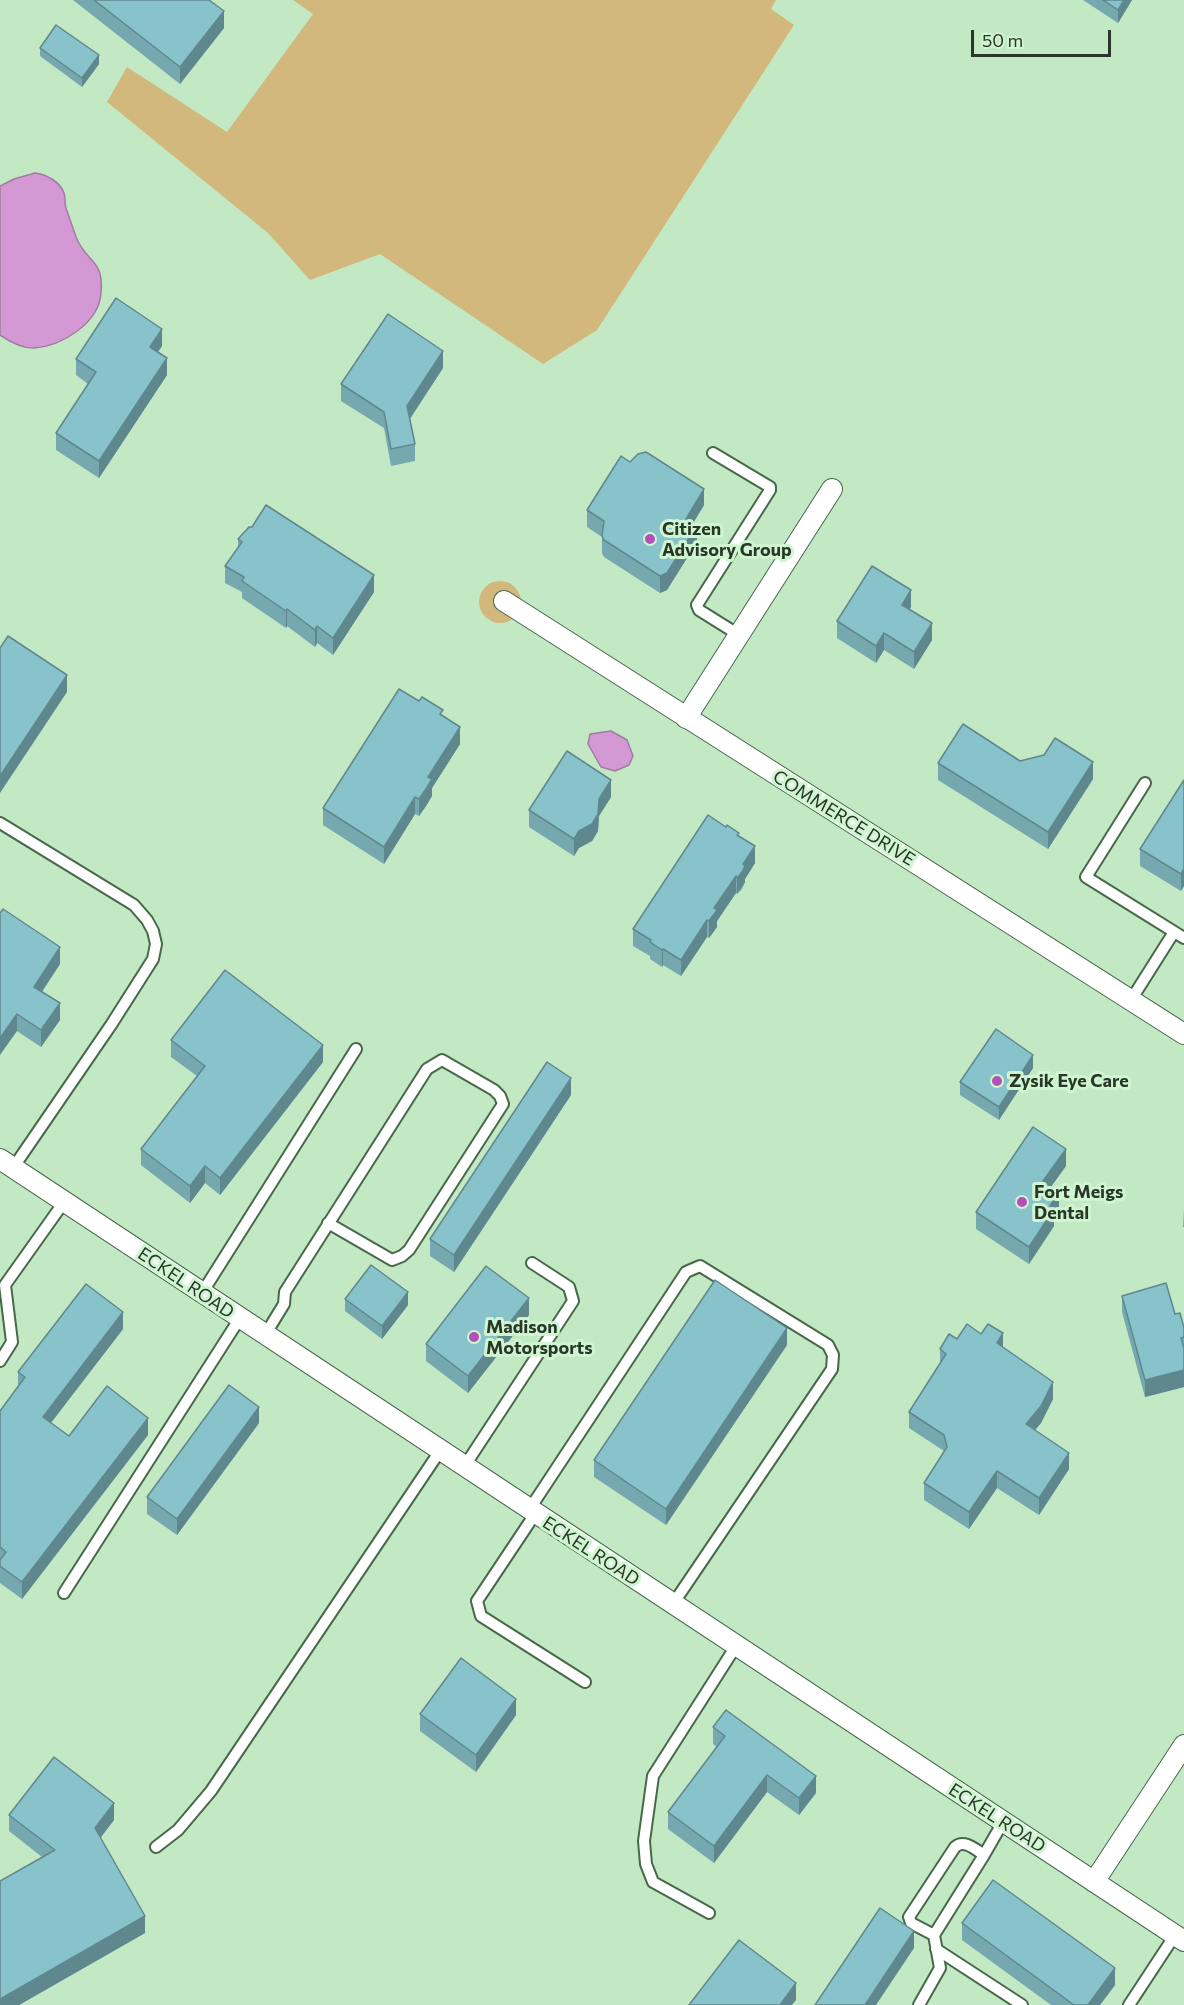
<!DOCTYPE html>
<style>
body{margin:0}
#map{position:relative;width:1184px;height:2005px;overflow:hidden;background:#c2e8c4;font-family:Commissioner,sans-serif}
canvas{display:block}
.scale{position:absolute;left:971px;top:30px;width:140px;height:27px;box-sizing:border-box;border:3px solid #293729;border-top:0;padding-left:8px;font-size:18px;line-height:21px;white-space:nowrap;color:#293729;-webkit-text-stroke:4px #cff5d1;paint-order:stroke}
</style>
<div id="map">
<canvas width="1184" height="2005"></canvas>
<div class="scale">50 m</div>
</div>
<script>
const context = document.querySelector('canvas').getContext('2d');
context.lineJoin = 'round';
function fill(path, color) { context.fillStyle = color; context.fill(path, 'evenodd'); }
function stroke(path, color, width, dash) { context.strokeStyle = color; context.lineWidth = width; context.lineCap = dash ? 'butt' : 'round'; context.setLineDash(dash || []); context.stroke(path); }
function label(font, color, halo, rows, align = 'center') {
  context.font = font + ' Commissioner,sans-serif'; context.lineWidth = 6; context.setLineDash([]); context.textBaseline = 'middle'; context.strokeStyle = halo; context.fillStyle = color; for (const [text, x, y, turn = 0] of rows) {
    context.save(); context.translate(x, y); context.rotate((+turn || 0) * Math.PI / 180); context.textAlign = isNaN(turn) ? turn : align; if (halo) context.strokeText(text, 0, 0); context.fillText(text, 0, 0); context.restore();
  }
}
const green = new Path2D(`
 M293,0H776L771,9L794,25L597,330L543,364L380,254L310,280L268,233L107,102L127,67L227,132L313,14Z
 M479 602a21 21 0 1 1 42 0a21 21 0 1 1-42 0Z`);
const water = new Path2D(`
 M35,173C46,174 60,182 64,193C66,199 64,206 67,211C70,220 73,228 76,237C86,263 104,258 101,293C99,323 62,346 34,348C22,348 10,342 0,335V186L14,179Z
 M611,731L627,740L633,756L629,765L615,771L601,767L588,744L590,734Z`);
const lane = new Path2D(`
 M713,453L770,487V490L697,605L699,610L739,635
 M1145,783L1086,877L1184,938
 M0,823L134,905L147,920L153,931L156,944L153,959L111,1025L13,1168
 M1131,1000L1174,932
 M202,1293L356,1049
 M265,1335L284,1304L285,1292L427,1069L442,1060L494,1090L500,1096L503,1104L409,1250L402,1256L392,1260L328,1223
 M0,1361L12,1342L5,1285L64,1202
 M464,1467L573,1301L569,1287L532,1263
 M529,1510L686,1272L700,1266L828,1345L833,1355L832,1369L673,1604
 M535,1514L477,1601L481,1616L585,1682
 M64,1593L240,1318
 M156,1847L178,1830L211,1791L440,1451
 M709,1913L653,1882L646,1864L644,1841L653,1776L736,1646
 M934,1935L984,1855
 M936,1949L1022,2005
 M919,2005L940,1968L934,1935L911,1923L909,1917L955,1847C964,1839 975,1849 984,1855L1003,1822
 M1129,2005L1175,1935`);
const street = new Path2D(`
 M504,601L1184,1034
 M686,718L832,489
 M0,1159L1184,1941
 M1094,1882L1184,1745`);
const wall = new Path2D(`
 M73,0H209L224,28L180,84Z
 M1083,0H1132L1118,23Z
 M40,48L99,64L82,87L40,56Z
 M162,346L157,352L167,375L99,478L56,450V433L88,384L76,375V359Z
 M443,368L410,419L415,444V461L391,466L384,428L341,401V384Z
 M704,505L693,523L697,542L667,590L660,593L604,557L602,553V537L587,527V510Z
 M238,539L374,592L333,655L317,643L315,647L287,626L286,628L242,598V592L225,583V566L238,547Z
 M911,607L909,610L932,640L914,669L884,650L876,663L837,638V621Z
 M443,716L460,744L432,788V796L426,806L419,816L415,814L384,864L323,825V808Z
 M938,763L1093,779L1048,849L938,780Z
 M1184,780L1181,891L1140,866V849Z
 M611,797L599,816L598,831L592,841L579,848L574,856L529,827V810Z
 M739,836L755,863L745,879V882L742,889L737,894L736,893L717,921V927L709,938L707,937L681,976L663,965L662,967L650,959V956L633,946V929Z
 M0,913L60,964L42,992L60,1020L41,1047L17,1031Z
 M171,1040L323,1062L220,1195L205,1183L190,1203L141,1165V1149L197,1076L171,1057Z
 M1033,1068L999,1120L960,1095V1082Z
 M571,1095L454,1272L430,1256V1239Z
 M1066,1166L1051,1186L1059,1209L1054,1216V1226L1029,1264L976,1229V1212Z
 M1184,1209V1227H1183Z
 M1122,1296L1175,1314L1184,1328V1387L1145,1397L1122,1312Z
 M345,1299L408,1305L382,1339L345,1311Z
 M529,1315L468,1393L426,1361V1344Z
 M123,1329L51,1423L69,1436L148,1435L22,1599L0,1583V1411L18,1386V1372Z
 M787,1345L666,1525L594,1477V1460Z
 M1003,1347L1053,1399L1041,1423L1035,1430L1069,1469L1039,1515L997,1488L969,1529L924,1500V1483L944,1451L909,1428V1412L940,1364V1349Z
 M259,1423L177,1535L147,1514V1497Z
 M420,1714L516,1715L476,1772L420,1731Z
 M713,1727L816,1793L799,1815L767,1792L714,1863L668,1829V1812L717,1747L713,1744Z
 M9,1815L114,1820L100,1838L145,1933L19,2005H0L42,1857L9,1831Z
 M962,1923L1115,1985L1100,2005H1051L962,1940Z`);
const shadedWall = new Path2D(`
 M1124,0H1132L1118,23V10Z
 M224,11V28L180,84V67Z
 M99,55V64L82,87V78Z
 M162,329V346L150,364V347Z
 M443,351V368L407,423V406Z
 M167,358V375L99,478V461Z
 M704,489V505L686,535V519Z
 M697,525V542L667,590L660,593V576Z
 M374,575V592L333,655V638Z
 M911,590V607L902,622V605Z
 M287,609V626L286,628V611Z
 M932,623V640L914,669V652Z
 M317,626V643L315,647V630Z
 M884,633V650L876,663V646Z
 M67,675V692L0,793V776Z
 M460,727V744L432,788V796L426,806L419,816V799L428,777Z
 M1093,762V779L1048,849V832Z
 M611,780V797L599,816L598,831L592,841L579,848L574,856V839Z
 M415,797V814L384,864V847Z
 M755,846V863L745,879V882L737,894V878L743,864Z
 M1184,869V886L1181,891V874Z
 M736,876V893L717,921V927L709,938V921L714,908Z
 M707,920V937L681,976V960Z
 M60,947V964L34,1003V987Z
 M663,949V965L662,967V950Z
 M60,1003V1020L41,1047V1030Z
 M17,1014V1031L0,1055V1038Z
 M323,1045V1062L220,1195V1178Z
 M1033,1055V1068L999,1120V1107Z
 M571,1078V1095L454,1272V1255Z
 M1066,1149V1166L1043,1198V1181Z
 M205,1166V1183L190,1203V1186Z
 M1059,1192V1209L1054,1216V1226L1029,1264V1247L1050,1206Z
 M408,1292V1305L382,1339V1326Z
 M529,1298V1315L468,1393V1376Z
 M123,1312V1329L43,1433V1417Z
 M787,1328V1345L666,1525V1509Z
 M1003,1333V1350L997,1343Z
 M1184,1370V1387L1145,1397V1380Z
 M1053,1382V1399L1041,1423L1026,1441V1424Z
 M259,1407V1423L177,1535V1519Z
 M148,1418V1435L22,1599V1582Z
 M1069,1453V1469L1039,1515V1498Z
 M997,1471V1488L969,1529V1512Z
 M516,1699V1715L476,1772V1755Z
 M767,1775V1792L714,1863V1846Z
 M816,1776V1793L799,1815V1798Z
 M114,1803V1820L95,1845V1828Z
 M145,1916V1933L19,2005H0V1999Z
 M914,1931V1948L876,2005H865Z
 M1115,1968V1985L1100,2005H1088Z
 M796,1983V2000L792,2005H780Z`);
const building = new Path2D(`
 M94,0H209L224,11L180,67Z
 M1103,0H1124L1118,10Z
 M56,25L99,55L82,78L40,48Z
 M116,298L162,329L150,347L167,358L99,461L56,433L96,372L76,359Z
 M388,314L443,351L407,406L415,444L391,449L384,412L341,384Z
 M646,452L704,489L686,519L697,525L667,573L660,576L604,540L602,536L604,521L587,510L621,456L630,462L638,454Z
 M266,505L374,575L333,638L317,626L315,630L287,609L286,611L242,581L244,577L225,566L242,542L238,539L249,527H252Z
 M872,566L911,590L902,605L932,623L914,652L884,633L876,646L837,621Z
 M8,636L67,675L0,776V648Z
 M399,689L419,701L422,697L443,710L440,714L460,727L428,777L432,779L426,789L419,799L415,797L384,847L323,808Z
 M963,724L1020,761L1044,755L1055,738L1093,762L1048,832L938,763Z
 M567,751L611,780L599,799L598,814L592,824L579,831L574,839L529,810Z
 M1184,780V869L1181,874L1140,849Z
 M708,815L726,827L727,825L739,833L737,835L755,846L743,864L745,866L742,872L737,878L736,876L714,908L717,910L709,921L707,920L681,960L663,949L662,950L650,942L651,940L633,929Z
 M3,909L60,947L34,987L60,1003L41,1030L17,1014L0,1038V913Z
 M225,970L323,1045L220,1178L205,1166L190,1186L141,1149L205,1066L171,1040Z
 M996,1029L1033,1055L999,1107L960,1082Z
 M547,1062L571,1078L454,1255L430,1239Z
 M1033,1127L1066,1149L1043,1181L1059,1192L1050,1206L1054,1209L1029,1247L976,1212Z
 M371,1265L408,1292L382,1326L345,1299Z
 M486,1266L529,1298L468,1376L426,1344Z
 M715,1280L787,1328L666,1509L594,1460Z
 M1166,1283L1175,1314L1180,1313L1184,1328V1337L1181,1338L1184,1348V1370L1145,1380L1122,1296Z
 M86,1284L123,1312L43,1417L69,1436L107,1386L148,1418L22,1582L0,1566V1560L6,1552L0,1547V1411L25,1377L18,1372Z
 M967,1324L981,1334L988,1324L1003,1333L997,1343L1053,1382L1041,1406L1026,1424L1069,1453L1039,1498L997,1471L969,1512L924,1483L947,1447L944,1435L909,1412L946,1354L940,1349L949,1334L957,1339Z
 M229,1385L259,1407L177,1519L147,1497Z
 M461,1658L516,1699L476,1755L420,1714Z
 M726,1710L816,1776L799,1798L767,1775L714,1846L668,1812L725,1736L713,1727Z
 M54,1757L114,1803L95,1828L145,1916L0,1999V1881L55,1850L9,1815Z
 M993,1880L1115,1968L1088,2005H1074L962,1923Z
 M880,1908L914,1931L865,2005H815Z
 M739,1940L796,1983L780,2005H689Z`);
const markers = [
 [650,539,6,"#b34fb6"],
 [997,1081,6,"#b34fb6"],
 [1022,1202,6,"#b34fb6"],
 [474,1337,6,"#b34fb6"]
];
const poiNames = [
 ["Citizen",662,529],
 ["Advisory Group",662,550],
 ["Zysik Eye Care",1009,1081],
 ["Fort Meigs",1034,1192],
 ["Dental",1034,1213],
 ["Madison",486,1327],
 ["Motorsports",486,1348]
];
const streetNames = [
 ["COMMERCE DRIVE",844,818,32],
 ["ECKEL ROAD",186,1283,34],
 ["ECKEL ROAD",591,1551,33],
 ["ECKEL ROAD",997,1818,33]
];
fill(green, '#d3b87e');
fill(water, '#d499d5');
stroke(water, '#a17ca1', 1.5);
stroke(lane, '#476849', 14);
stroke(street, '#476849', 22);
stroke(lane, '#fff', 10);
stroke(street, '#fff', 20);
fill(wall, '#75a8af');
fill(shadedWall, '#5f888e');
fill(building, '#88c3cb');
stroke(building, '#5f888e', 1.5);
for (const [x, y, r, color] of markers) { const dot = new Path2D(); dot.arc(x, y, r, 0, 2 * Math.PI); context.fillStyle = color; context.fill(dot); stroke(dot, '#cff5d1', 2); }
label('bold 18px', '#293729', '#cff5d1', poiNames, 'left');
label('18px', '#293729', '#cff5d1', streetNames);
</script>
